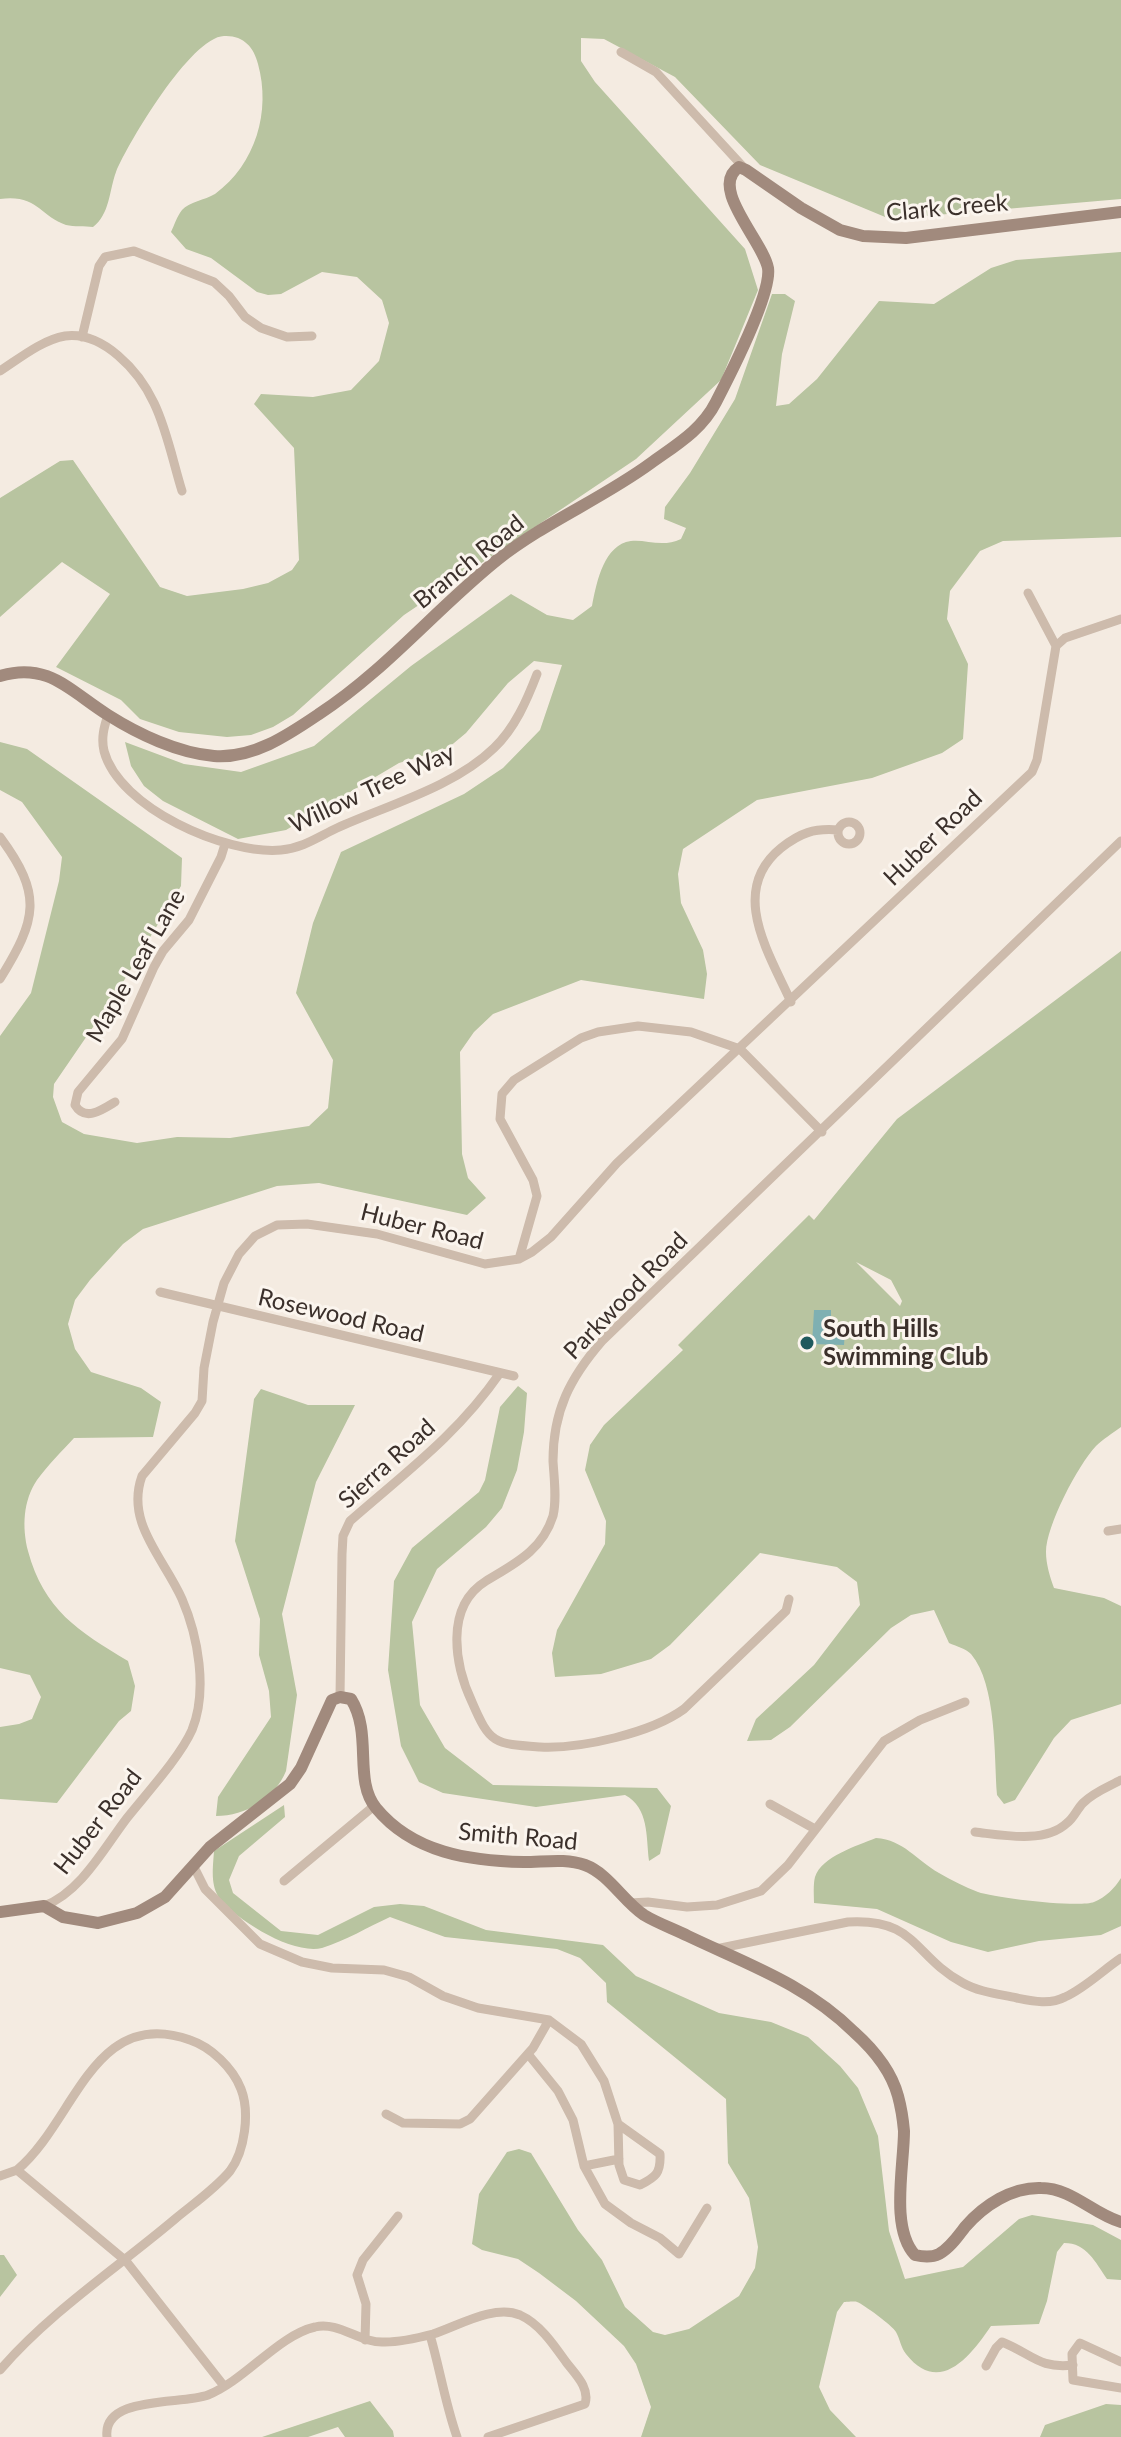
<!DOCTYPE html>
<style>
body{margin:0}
canvas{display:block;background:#f4ebe1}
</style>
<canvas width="1121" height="2437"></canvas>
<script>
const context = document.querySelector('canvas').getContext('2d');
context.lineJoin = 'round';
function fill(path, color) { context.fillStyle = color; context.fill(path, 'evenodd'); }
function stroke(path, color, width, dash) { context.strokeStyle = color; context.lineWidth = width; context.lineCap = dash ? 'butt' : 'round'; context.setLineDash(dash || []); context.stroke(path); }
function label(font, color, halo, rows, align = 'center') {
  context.font = font + ' Lato,sans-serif'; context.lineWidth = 6; context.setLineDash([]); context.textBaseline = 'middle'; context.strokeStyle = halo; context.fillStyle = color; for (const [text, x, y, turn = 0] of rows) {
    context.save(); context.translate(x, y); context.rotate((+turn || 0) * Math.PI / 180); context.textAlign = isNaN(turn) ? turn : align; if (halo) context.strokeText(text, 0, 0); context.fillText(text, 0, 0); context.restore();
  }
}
const green = new Path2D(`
 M0,0H1121V199L890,219L760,165L675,77L604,39L581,38V61L595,82L745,249L758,290L721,380L636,459L404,615L293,715L273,727L251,735L227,737L179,732L140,719L121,700L56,667L110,594L62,562L0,617V498L60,461L73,460L160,587L187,596L243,589L268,583L292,570L299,560L294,448L254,404L261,394L313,397L351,390L379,361L389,323L382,300L357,277L322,272L281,294L268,295L257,292L211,258L186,249L171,232C174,226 177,216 182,210C189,202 205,200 215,194C256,164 271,111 258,64C254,47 243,35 224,36C191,37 128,143 116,172C109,191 110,214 93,227C85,226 74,227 66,225C40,216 37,194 0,199Z
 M1121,252V537L1003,541L980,551L950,591L947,619L968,664L963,739L942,753L872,778L757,800L683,849L678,874L681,903L703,950L707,974L704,999L581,980L493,1014L474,1032L460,1052L462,1154L468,1178L486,1198L467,1215L319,1183L277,1186L143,1229L123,1244L90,1280L75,1300L68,1324L75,1349L91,1372L141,1388L161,1402L153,1437L74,1438C62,1451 48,1465 37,1480C23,1501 22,1527 28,1551C44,1610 78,1631 128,1661L135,1686L131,1711L119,1721L57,1803L0,1799V1727L19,1724L32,1719L41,1697L30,1675L0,1668V1036L31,993L59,881L62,857L22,802L0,790V742L27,749L182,858L181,886L117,992L54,1084L53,1097L62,1122L84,1134L137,1143L177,1137L230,1138L309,1126L328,1108L333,1060L296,993L313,923L341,852L464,794L503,768L540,730L562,665L534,661L508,683L466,733L448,748L399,763L286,830L238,839L163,801L144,786L131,766L125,742L184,764L241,772L314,746L411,666L511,594L547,615L573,620L592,606C596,586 602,550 626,542C643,537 660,549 681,539L686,528L664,519L665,507L690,473L735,399L772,294H785L795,301L782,354L776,406L789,404L817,379L879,301L934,304L991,268L1016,260Z
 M1121,951V1427C1113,1433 1103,1439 1096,1446C1078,1465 1046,1526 1046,1552C1046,1564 1050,1577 1054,1588L1104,1598L1121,1606V1704L1071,1720L1054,1738L1015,1800L1004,1804L997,1795C994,1755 997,1685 971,1654C966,1649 956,1646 949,1643L934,1610L911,1615L891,1628L790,1727L771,1740L747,1741L756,1719L814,1665L860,1605L857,1582L837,1567L760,1553L670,1645L651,1659L601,1674L555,1677L552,1653L557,1630L605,1544L606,1521L585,1470L590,1445L604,1425L683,1350L678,1345L809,1215L814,1220L897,1119ZM856,1262L891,1280L902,1301L900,1306Z
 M518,1386L527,1393L524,1432L517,1470L502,1508L486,1527L437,1569L412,1622L420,1705L445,1748L493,1785L657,1788L671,1806L660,1854L649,1861C646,1836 649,1808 625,1795L536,1807L443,1793L419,1782L401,1746L388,1670L394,1581L412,1548L479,1492L485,1480L500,1407Z
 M261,1389L308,1405H355L316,1482L282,1614L297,1695L286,1771C275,1798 246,1816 216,1816L218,1797L271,1717L269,1691L259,1655L260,1619L235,1541L254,1399Z
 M284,1805L285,1817L239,1856L229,1880L233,1893L281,1931L318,1935L374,1907L400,1904L424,1906L486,1930L603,1945L636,1976L719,2013L771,2022L808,2037L840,2066L858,2088L878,2136L889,2231L905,2279L963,2267L1019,2219L1032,2215L1093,2225L1121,2240V2280L1107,2279C1095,2262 1087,2243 1064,2243L1057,2252L1047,2301L1039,2324L991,2326C970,2357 939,2396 906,2354C901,2348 900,2339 896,2332C893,2326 863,2304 857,2302C856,2301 845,2302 844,2302L837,2312L819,2387L830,2410L856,2437H641L651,2407L636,2364L624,2346L576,2301L539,2273L518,2259L482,2250L472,2244L479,2194L507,2152L519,2149L531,2153L578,2230L602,2260L625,2307L653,2332L665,2335L689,2329L739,2296L755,2268L758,2247L749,2198L728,2163L726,2099L607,2002L606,1983L580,1958L557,1949L445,1937L390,1917C368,1927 345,1941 322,1948C293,1955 238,1921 220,1899C210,1886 213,1867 214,1851Z
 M876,1838C904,1840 916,1860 939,1873C951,1880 965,1887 978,1892C995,1898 1079,1908 1094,1902C1106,1897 1114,1889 1121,1878V1926L1101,1935L1039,1941L988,1952L951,1942L877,1909L814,1903C814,1895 813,1885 815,1877C822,1856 857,1846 876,1838Z
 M0,2255H4L17,2275L0,2297Z
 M370,2401L393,2431L394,2437H345L338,2427L308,2437H262Z
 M1106,2404L1121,2405V2437H1040L1045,2425Z`);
const water = new Path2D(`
 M814,1310H831V1330L845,1331L844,1345L812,1344Z`);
const street = new Path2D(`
 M621,52L656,72L746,170
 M82,337L99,266L105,257L134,251L214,282L229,296L245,317L261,328L287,337L312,336
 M0,371C20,358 42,340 65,336C103,331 139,371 154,403C167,430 173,462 182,491
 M1028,593L1056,646
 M1056,646L1065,638L1121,619
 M108,715C104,727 101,738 104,751C119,808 226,855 281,850C303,848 318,837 337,828C388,805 454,787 494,748C515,728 527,700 537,674
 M838 833a11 11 0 1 1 22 0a11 11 0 1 1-22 0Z
 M0,837C43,895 37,919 0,979
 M791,1002C769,953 728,891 781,848C800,833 814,828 838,830
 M115,1102C102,1110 85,1122 75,1105L78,1092L122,1039L154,967L163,951L189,920L221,857L225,844
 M519,1259L537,1196L533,1180L500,1119L502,1094L514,1080L581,1038L598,1032L638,1026L691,1032L740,1049L822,1132
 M160,1292L514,1376
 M1108,1531L1121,1529
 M789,1599L786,1611L684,1709C651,1733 581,1749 540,1747C494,1744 490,1744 472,1702C455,1666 444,1607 486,1581C514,1564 542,1551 553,1516C557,1499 554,1478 553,1461C553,1411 570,1378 602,1341L1121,841
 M340,1697L342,1554L343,1536L350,1521C406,1472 457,1435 500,1373
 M770,1804L815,1829
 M975,1832C1002,1835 1045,1844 1067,1823C1074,1818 1077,1809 1083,1803C1094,1792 1108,1787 1121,1780
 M194,1867L205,1889L260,1944L302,1962L332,1968L384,1970L409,1977L443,1996L478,2008L549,2020L581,2044L604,2081L618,2124L660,2154C661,2173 656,2177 640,2185L624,2180L619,2165L618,2124
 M284,1881L374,1806
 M630,1903L648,1902L687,1907L717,1905L761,1891L788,1865L884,1741L920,1720L965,1702
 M44,1906C81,1892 104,1848 127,1818C146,1794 180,1757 192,1730C208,1690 198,1636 182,1599C164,1558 125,1523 142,1476L195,1413L202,1401L204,1368L213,1322L224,1283L239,1254L255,1236L277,1225L307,1224L377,1234L485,1264L519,1259L532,1252L551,1237L617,1163L1032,772L1037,760L1056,646
 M716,1949L848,1922C917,1918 913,1956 963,1983C979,1992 999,1994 1017,1998C1032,2001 1050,2005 1065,1997C1085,1988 1103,1970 1121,1958
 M528,2054L558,2091L573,2120L584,2166L605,2204L631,2223L660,2238L679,2254L707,2208
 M386,2114L403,2123L460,2124L470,2119L533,2048L549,2020
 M584,2166L619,2159
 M0,2176L17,2170L126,2261L224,2386
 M430,2335C440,2369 445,2403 457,2437
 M365,2340L366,2304L357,2275L363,2260L398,2216
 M1121,2362L1080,2343L1072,2354L1073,2380L1121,2388
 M986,2366L996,2348L1002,2342C1032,2354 1039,2369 1073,2365
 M0,2370C50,2312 117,2268 175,2219C193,2204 215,2189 230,2171C245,2151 250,2112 241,2089C233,2068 211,2047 190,2040C93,2005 75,2122 17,2170
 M107,2437C102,2395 182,2405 208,2395C244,2381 279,2335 315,2327C339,2321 361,2344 385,2342C400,2342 418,2338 433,2334C458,2326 494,2304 520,2315C540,2324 554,2345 566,2362C576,2375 590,2388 585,2404L488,2437`);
const secondary = new Path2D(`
 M0,676C48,661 71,692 108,715C138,734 178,753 214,756C253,759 288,735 319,714C385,671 436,609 497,560C545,522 602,499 651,463C676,445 702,430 716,402C729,377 772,293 768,268C763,241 708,187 739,167L746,170L801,208L840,230L863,236L906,238L1121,212
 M0,1912L44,1906L63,1917L98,1923L137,1913L165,1897L210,1847L290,1784L301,1768L332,1700L340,1697L351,1699C373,1734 353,1780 376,1808C413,1853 470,1861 524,1862C544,1862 566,1858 585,1865C609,1874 623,1901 644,1915C657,1923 674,1929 688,1936C749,1965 805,1984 854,2032C873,2049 891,2070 898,2096C901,2107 903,2120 904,2131C904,2166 890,2228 915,2255C923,2257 931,2258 939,2254C950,2248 958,2236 965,2227C984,2205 1012,2187 1041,2188C1072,2188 1093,2214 1121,2222`);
const markers = [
 [807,1343,8,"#1f5a5e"]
];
const streetNames = [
 ["Clark Creek",947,208,-5],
 ["Branch Road",469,562,-39],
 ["Willow Tree Way",372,789,-25],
 ["Huber Road",933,838,-44],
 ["Maple Leaf Lane",136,966,-60],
 ["Huber Road",422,1227,14],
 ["Parkwood Road",626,1296,-46],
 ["Rosewood Road",341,1316,13],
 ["Sierra Road",387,1464,-42],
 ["Huber Road",98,1822,-52],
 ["Smith Road",518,1837,5]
];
const poiNames = [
 ["South Hills",823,1329],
 ["Swimming Club",823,1357]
];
fill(green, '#b8c4a0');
fill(water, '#7fb0b2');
stroke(street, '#cdbbac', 9);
stroke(secondary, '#a18a7d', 12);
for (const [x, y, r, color] of markers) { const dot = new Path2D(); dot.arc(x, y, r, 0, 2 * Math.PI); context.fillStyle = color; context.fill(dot); stroke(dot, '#fbf5ee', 3); }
label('24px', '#3b302b', '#fbf5ee', streetNames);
label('bold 24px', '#3b302b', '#fbf5ee', poiNames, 'left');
</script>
